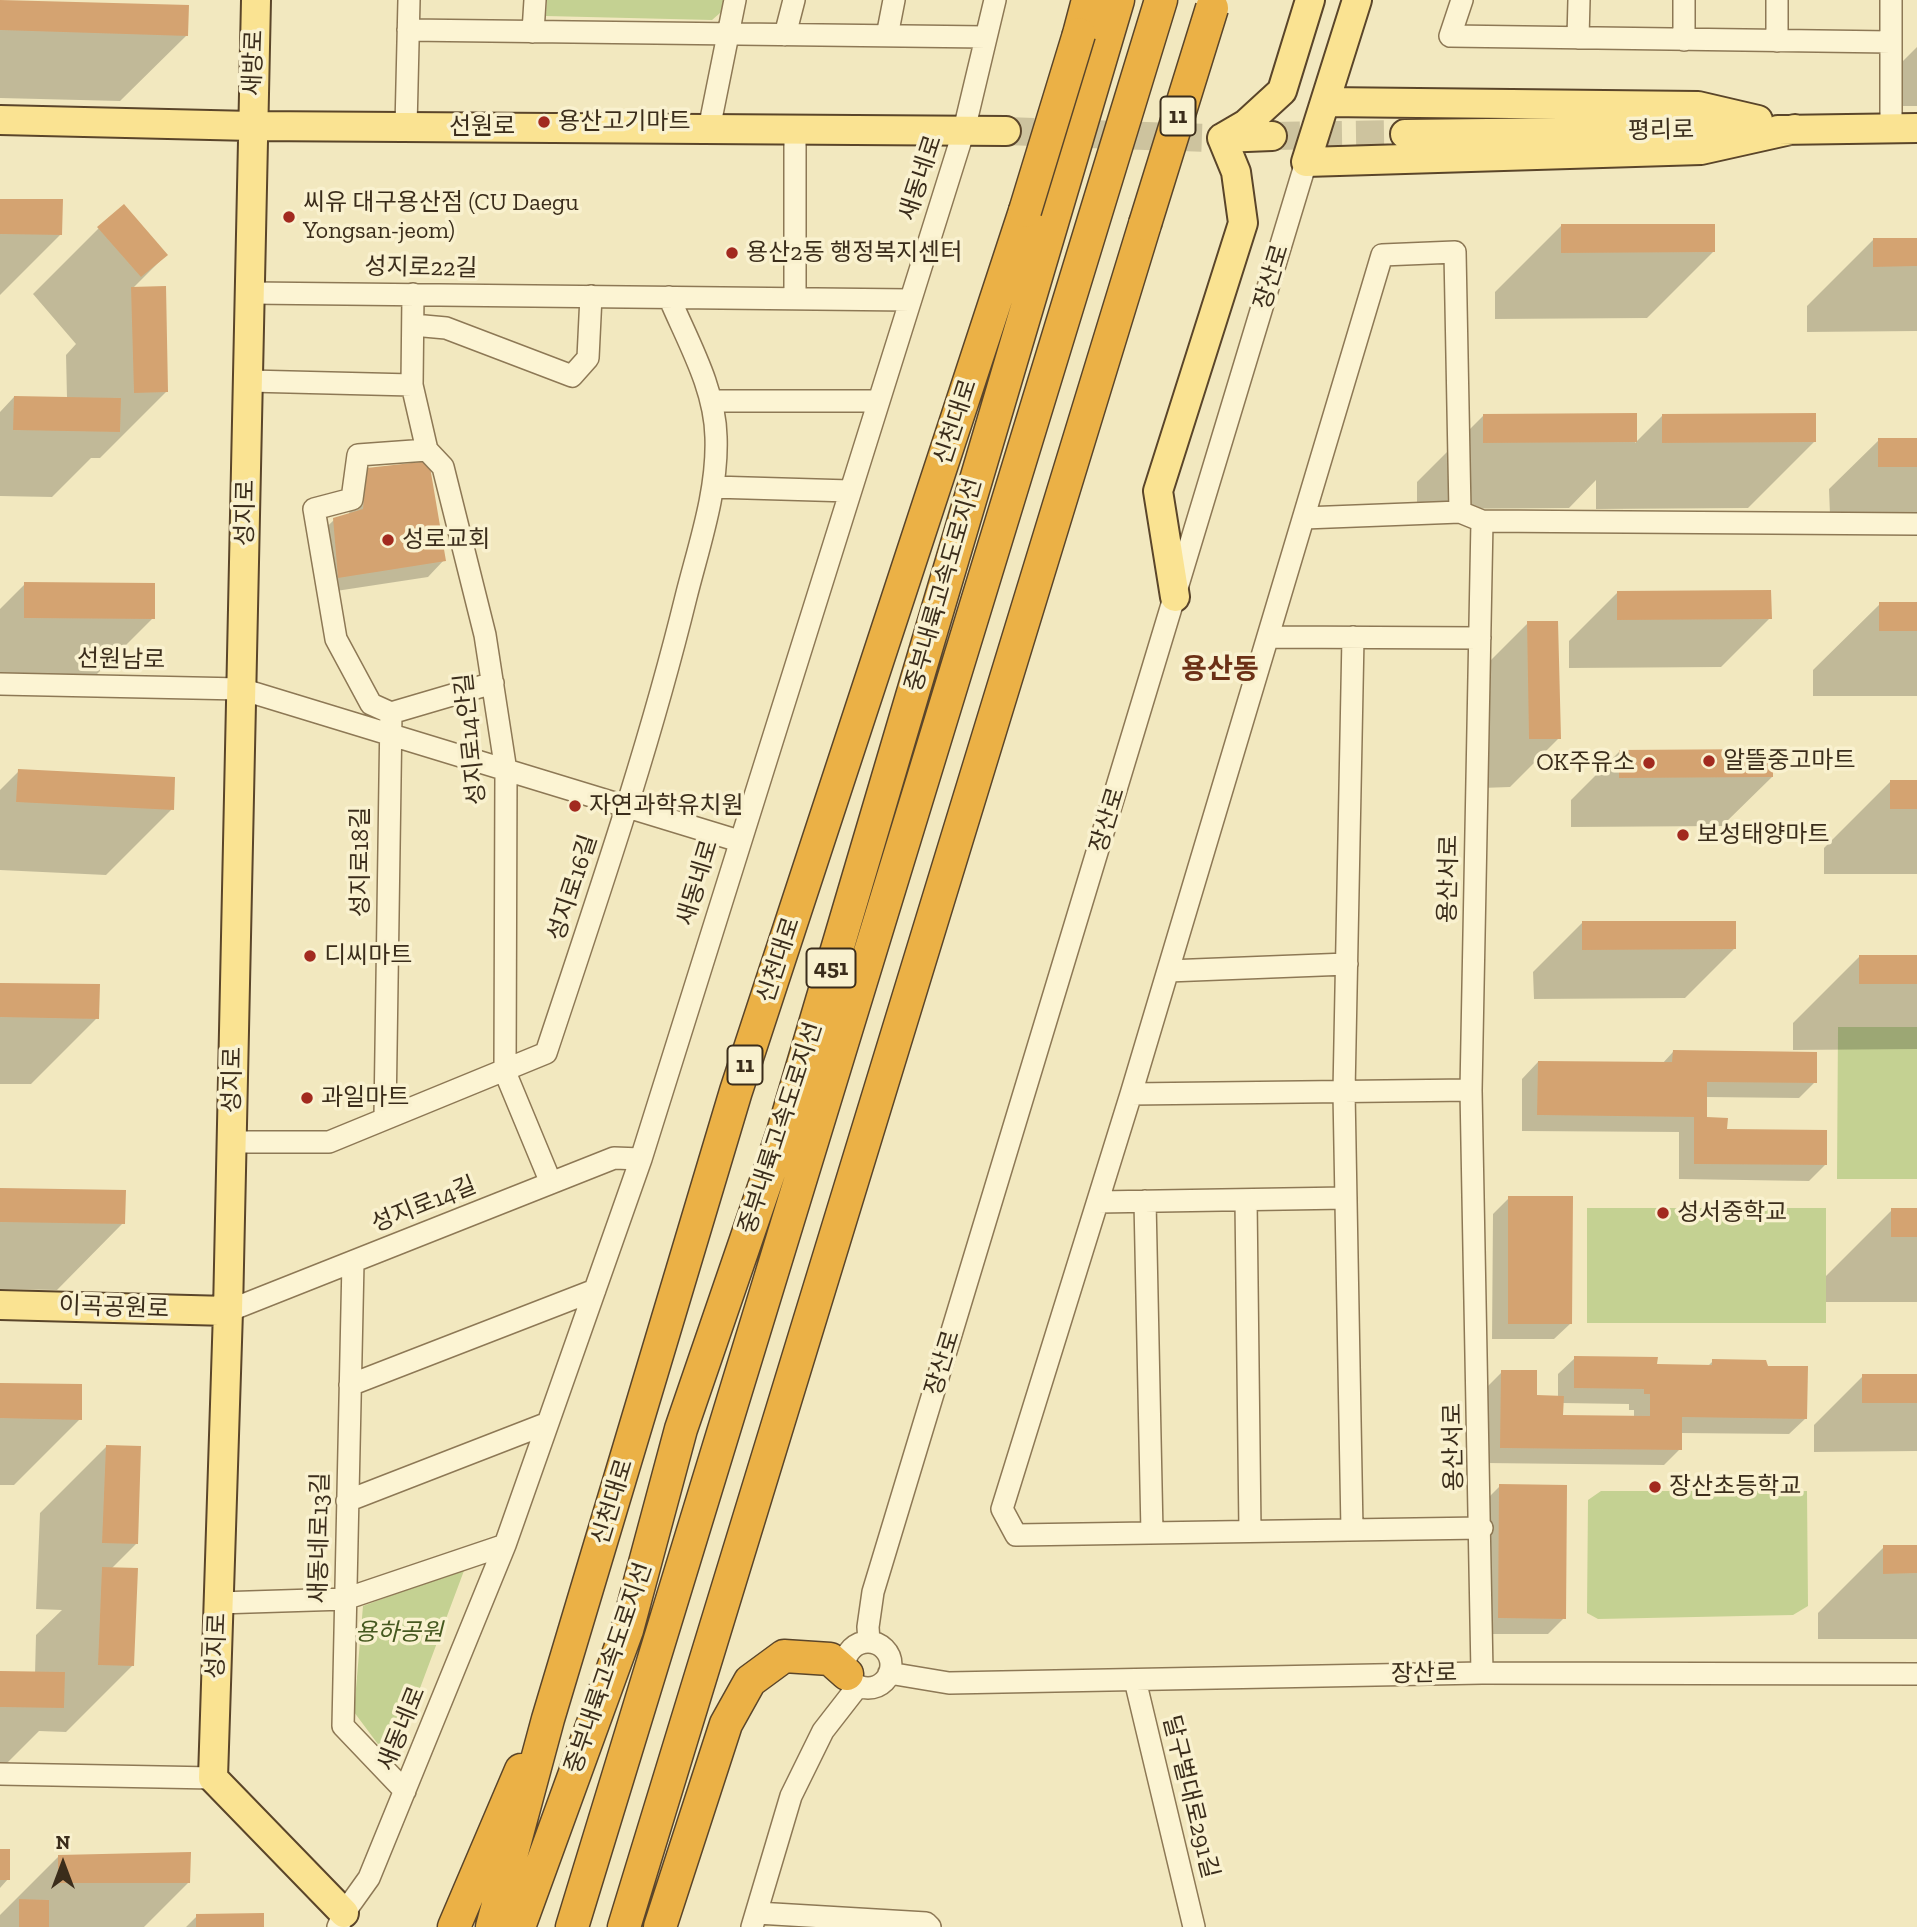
<!DOCTYPE html>
<meta charset="utf-8">
<style>
body{margin:0}
#map{position:relative;width:1917px;height:1927px;overflow:hidden;background:#f2e8bf;font-family:"Zilla Slab",serif}
canvas{display:block}
.north{position:absolute;left:28px;top:1829px;width:70px;height:70px;-webkit-text-stroke:5px #f9f1cf;paint-order:stroke;rotate:0deg;font-size:19px;font-weight:700;line-height:28px;text-align:center;color:#3b2d1b}
.north::after{content:'';display:block;margin:auto;width:24px;height:32px;background:#3b2d1b;clip-path:polygon(50% 0,100% 100%,50% 72%,0 100%)}
</style>
<div id="map">
<canvas width="1917" height="1927"></canvas>
<div class="north">N</div>
</div>
<script>
const context = document.querySelector('canvas').getContext('2d');
context.lineJoin = 'round';
function fill(path, color) { context.fillStyle = color; context.fill(path, 'evenodd'); }
function stroke(path, color, width, dash) { context.strokeStyle = color; context.lineWidth = width; context.lineCap = dash ? 'butt' : 'round'; context.setLineDash(dash || []); context.stroke(path); }
function label(font, color, halo, rows, align = 'center') {
  context.font = font + ' "Zilla Slab","Noto Sans KR",serif'; context.lineWidth = 7; context.setLineDash([]); context.textBaseline = 'middle'; context.strokeStyle = halo; context.fillStyle = color; for (const [text, x, y, turn = 0] of rows) {
    context.save(); context.translate(x, y); context.rotate((+turn || 0) * Math.PI / 180); context.textAlign = isNaN(turn) ? turn : align; if (halo) context.strokeText(text, 0, 0); context.fillText(text, 0, 0); context.restore();
  }
}
const green = new Path2D(`
 M547,0H735L712,20L546,16Z
 M1838,1027H1917V1179H1837Z
 M1587,1208H1826V1323H1587Z
 M1601,1491H1807L1808,1606L1793,1615L1598,1619L1587,1613L1588,1500Z
 M465,1568L392,1763L354,1712L363,1606Z`);
const shadow = new Path2D(`
 M0,1L187,35L120,101L0,98Z
 M1917,47V106H1882L1883,81Z
 M0,200L61,234L0,295Z
 M1561,226L1713,252L1647,318L1495,319V292Z
 M99,228L166,255L132,289L166,392L100,458H91L52,497L0,496V412L14,397L67,398L66,355L76,344L33,294Z
 M1917,239V331L1807,332V306L1873,240Z
 M1635,415V443L1662,416L1814,442L1748,508L1596,509V480L1569,508L1417,509V482L1483,416Z
 M1879,440H1917V515H1830L1829,489Z
 M368,469L444,560L428,577L323,593L317,536L334,520L349,515L351,486Z
 M25,584L153,618L87,684H0V609Z
 M1618,592L1770,618L1721,667L1569,668V641Z
 M1917,603V696H1813V670L1880,604Z
 M1528,623L1559,738L1510,787L1481,788L1479,672Z
 M1620,751L1772,777L1722,826L1571,827V800Z
 M19,771L172,809L106,875L0,870V790Z
 M1890,782H1917V874H1824V848Z
 M1582,923L1734,949L1685,998L1534,999L1533,972Z
 M1859,957H1917V1049L1793,1050V1023Z
 M0,984L97,1018L31,1084H0Z
 M1673,1052L1815,1082L1799,1098L1705,1097V1119L1726,1131L1825,1165L1809,1181L1679,1179V1132L1522,1131V1079L1538,1062L1662,1064Z
 M0,1189L123,1223L57,1290L0,1289Z
 M1509,1198L1571,1323L1554,1339H1492L1493,1214Z
 M1917,1209V1302H1826V1276L1892,1210Z
 M1575,1358L1656,1365L1708,1366L1713,1361L1806,1418L1789,1434L1680,1433V1449L1664,1465L1485,1463L1486,1388L1502,1372L1535,1397H1558V1374ZM1562,1403L1629,1404V1410H1634V1418L1562,1417Z
 M1863,1376H1917V1451L1814,1452V1425Z
 M0,1384L80,1419L14,1485H0Z
 M106,1447L136,1544L111,1569L132,1666L66,1732L39,1731L0,1770V1673L35,1674L36,1635L62,1610L36,1609L40,1513Z
 M1500,1486L1564,1618L1548,1634H1482L1484,1502Z
 M1884,1547H1917V1639H1818V1613Z
 M0,1851L8,1879L0,1888Z
 M59,1856L189,1882L144,1927H0V1915Z
 M197,1916L262,1927H186Z`);
const building = new Path2D(`
 M0,0L189,5L188,36L0,30Z
 M0,199H63L62,235L0,234Z
 M124,204L168,255L141,277L97,227Z
 M1561,224H1715V252L1561,253Z
 M1873,238H1917V266L1873,267Z
 M166,286L168,392L134,393L131,287Z
 M14,396L121,398L120,432L13,430Z
 M1637,413V442L1483,443V414Z
 M1816,413V442L1662,443V414Z
 M1878,438H1917V467H1878Z
 M429,461L446,561L338,578L333,518L363,509L367,468Z
 M24,582L155,583V619L24,618Z
 M1771,590L1772,619L1617,620V591Z
 M1879,602H1917V631H1879Z
 M1527,621H1558L1561,739H1529Z
 M1773,749V777L1619,778V750Z
 M18,769L175,777L174,810L16,802Z
 M1890,780H1917V809H1890Z
 M1582,921H1736V949L1582,950Z
 M1859,955H1917V984H1859Z
 M0,983L100,984L99,1019L0,1017Z
 M1673,1050L1817,1052V1083L1707,1082V1117L1728,1118L1727,1129L1827,1130V1165L1694,1164V1117L1537,1115L1538,1061L1672,1062Z
 M0,1188L126,1190L125,1224L0,1222Z
 M1508,1196H1573L1572,1324H1508Z
 M1891,1208H1917V1237H1891Z
 M1574,1356L1658,1357L1657,1364L1712,1365V1359L1766,1360L1768,1366H1808L1807,1419L1682,1417V1450L1500,1448L1501,1370H1537V1395L1564,1396L1563,1415L1650,1416V1394H1644V1389L1574,1388Z
 M1862,1374H1917V1403H1862Z
 M0,1383L82,1384V1420L0,1418Z
 M106,1445L141,1446L138,1544L102,1543Z
 M1499,1484L1567,1485L1566,1619L1498,1618Z
 M1883,1545H1917V1573L1883,1574Z
 M102,1567L138,1568L134,1666L98,1665Z
 M0,1671L65,1672L64,1708L0,1707Z
 M0,1849H10V1880H0Z
 M191,1852L190,1883H58V1855Z
 M19,1899L49,1900V1927H19Z
 M264,1913V1927H196V1914Z`);
const majorTunnel = new Path2D(`
 M1006,131L1206,138
 M1272,136L1405,134`);
const minor = new Path2D(`
 M1462,0L1450,36L1891,42
 M1684,0V40
 M408,30L986,37
 M533,32L535,0
 M785,35L794,0
 M887,36L894,0
 M1578,38L1579,0
 M1777,41V0
 M406,127L409,0
 M1891,128V0
 M709,129L735,0
 M795,129V299
 M251,293L910,300
 M413,294L412,385L427,450L443,467L485,635L506,771L505,1072L551,1183
 M413,325L446,328L572,376L588,358L591,296
 M249,381L412,385
 M713,401H878
 M713,487L850,491
 M1304,518L1460,512
 M1269,637L1480,638
 M0,684L241,689L739,841
 M391,713L493,683
 M1168,971L1347,964
 M1131,1094L1471,1090
 M385,1116L391,713L371,704L336,639L314,509L352,499L358,455L427,450
 M232,1142H329L546,1053C596,902 648,752 686,597C699,545 718,491 716,437C715,388 688,342 669,297
 M1246,1200L1250,1531
 M1145,1201L1152,1533
 M1098,1202L1346,1198
 M353,1262L343,1726L405,1791
 M228,1311L614,1158L641,1159
 M350,1385L595,1290
 M347,1501L548,1423
 M1482,1528L1016,1535L1002,1509L1131,1094L1382,255L1455,252L1460,512L1482,521
 M1352,1530L1344,1092L1353,637
 M218,1603L345,1599L505,1545
 M869,1642L868,1627L873,1592L1306,162
 M845 1665a23 23 0 1 1 46 0a23 23 0 1 1-46 0Z
 M889,1673L949,1683L1482,1673L1917,1674
 M1482,1673L1471,1090L1482,521L1917,524
 M1135,1680L1194,1927
 M0,1774L213,1778
 M757,1913L926,1923L930,1927
 M338,1927L344,1913L369,1878L505,1545L641,1159L964,130L995,0
 M752,1927L791,1796L823,1731L858,1686`);
const major = new Path2D(`
 M256,0L228,1311L213,1778L344,1913
 M1357,0L1306,162L1701,150L1795,129
 M1325,102L1698,106L1758,120
 M0,120L252,126L1006,131
 M1778,130L1917,128
 M1405,134L1738,130
 M1222,138L1272,136
 M1175,597L1158,491L1243,223L1236,172L1222,138L1246,124L1282,91L1310,0
 M0,1305L228,1311`);
const highway = new Path2D(`
 M1079,34L1088,0
 M454,1927L521,1770
 M492,1927L548,1719L736,1091L1025,211
 M519,1927L627,1630L681,1429L783,1132L1118,0
 M572,1927L1161,0
 M624,1927L1145,224
 M660,1927L726,1724L750,1681L784,1656L830,1659L847,1674`);
const highwayBridge = new Path2D(`
 M1025,211L1079,34
 M1145,224L1212,8`);
const markers = [
 [544,122,7,"#a22a1f"],
 [289,217,7,"#a22a1f"],
 [732,253,7,"#a22a1f"],
 [388,540,7,"#a22a1f"],
 [1709,761,7,"#a22a1f"],
 [1649,763,7,"#a22a1f"],
 [575,806,7,"#a22a1f"],
 [1683,835,7,"#a22a1f"],
 [310,956,7,"#a22a1f"],
 [307,1098,7,"#a22a1f"],
 [1663,1213,7,"#a22a1f"],
 [1655,1487,7,"#a22a1f"]
];
const shields = [
 [1178,116,35],
 [831,968,49],
 [745,1065,35]
];
const shieldNames = [
 ["11",1178,116],
 ["451",831,968],
 ["11",745,1065]
];
const streetNames = [
 ["새방로",254,63,-88],
 ["선원로",482,127],
 ["평리로",1661,131,-1],
 ["새동네로",921,178,-72],
 ["성지로22길",421,268,1],
 ["장산로",1272,277,-73],
 ["신천대로",956,422,-72],
 ["성지로",246,513,-89],
 ["중부내륙고속도로지선",944,585,-74],
 ["선원남로",121,660,1],
 ["성지로14안길",471,739,-96],
 ["장산로",1108,820,-73],
 ["성지로18길",361,862,-90],
 ["용산서로",1449,879,-89],
 ["새동네로",698,883,-73],
 ["성지로16길",573,888,-72],
 ["신천대로",779,960,-72],
 ["성지로",233,1080,-89],
 ["중부내륙고속도로지선",781,1128,-72],
 ["성지로14길",424,1205,-22],
 ["이곡공원로",114,1308,2],
 ["장산로",943,1363,-73],
 ["용산서로",1454,1447,-91],
 ["신천대로",613,1502,-73],
 ["새동네로13길",320,1538,-89],
 ["성지로",217,1646,-88],
 ["중부내륙고속도로지선",609,1668,-71],
 ["장산로",1424,1674,-1],
 ["새동네로",402,1729,-68],
 ["달구벌대로291길",1190,1797,76]
];
const poiNames = [
 ["용산고기마트",558,122],
 ["씨유 대구용산점 (CU Daegu",303,203],
 ["Yongsan-jeom)",303,231],
 ["용산2동 행정복지센터",746,253],
 ["성로교회",402,540],
 ["알뜰중고마트",1723,761],
 ["OK주유소",1635,763,"right"],
 ["자연과학유치원",589,806],
 ["보성태양마트",1697,835],
 ["디씨마트",324,956],
 ["과일마트",321,1098],
 ["성서중학교",1677,1213],
 ["장산초등학교",1669,1487]
];
const parkNames = [
 ["용하공원",399,1633]
];
const quarterNames = [
 ["용산동",1220,670]
];
fill(green, '#c4d192');
fill(shadow, '#0003');
fill(building, '#d4a371');
stroke(majorTunnel, '#cdc39e', 28, [28, 14]);
stroke(minor, '#8d7855', 24);
stroke(major, '#5a452a', 32);
stroke(highway, '#5a452a', 35);
stroke(minor, '#fcf4d3', 21);
stroke(major, '#fae392', 28);
stroke(highway, '#ebb146', 32);
stroke(highwayBridge, '#5a452a', 35, []);
stroke(highwayBridge, '#ebb146', 32);
for (const [x, y, r, color] of markers) { const dot = new Path2D(); dot.arc(x, y, r, 0, 2 * Math.PI); context.fillStyle = color; context.fill(dot); stroke(dot, '#f9f1cf', 2.5); }
for (const [x, y, w] of shields) { const box = new Path2D(); box.roundRect(x - w / 2, y - 19.5, w, 39, 5); context.fillStyle = '#f9f1cf'; context.fill(box); stroke(box, '#3b2d1b', 2); }
label('bold 23px', '#3b2d1b', null, shieldNames);
label('24px', '#3b2d1b', '#f9f1cf', streetNames);
label('24px', '#3b2d1b', '#f9f1cf', poiNames, 'left');
label('italic 24px', '#465920', '#f9f1cf', parkNames);
label('bold 28px', '#6c3016', '#f9f1cf', quarterNames);
</script>
